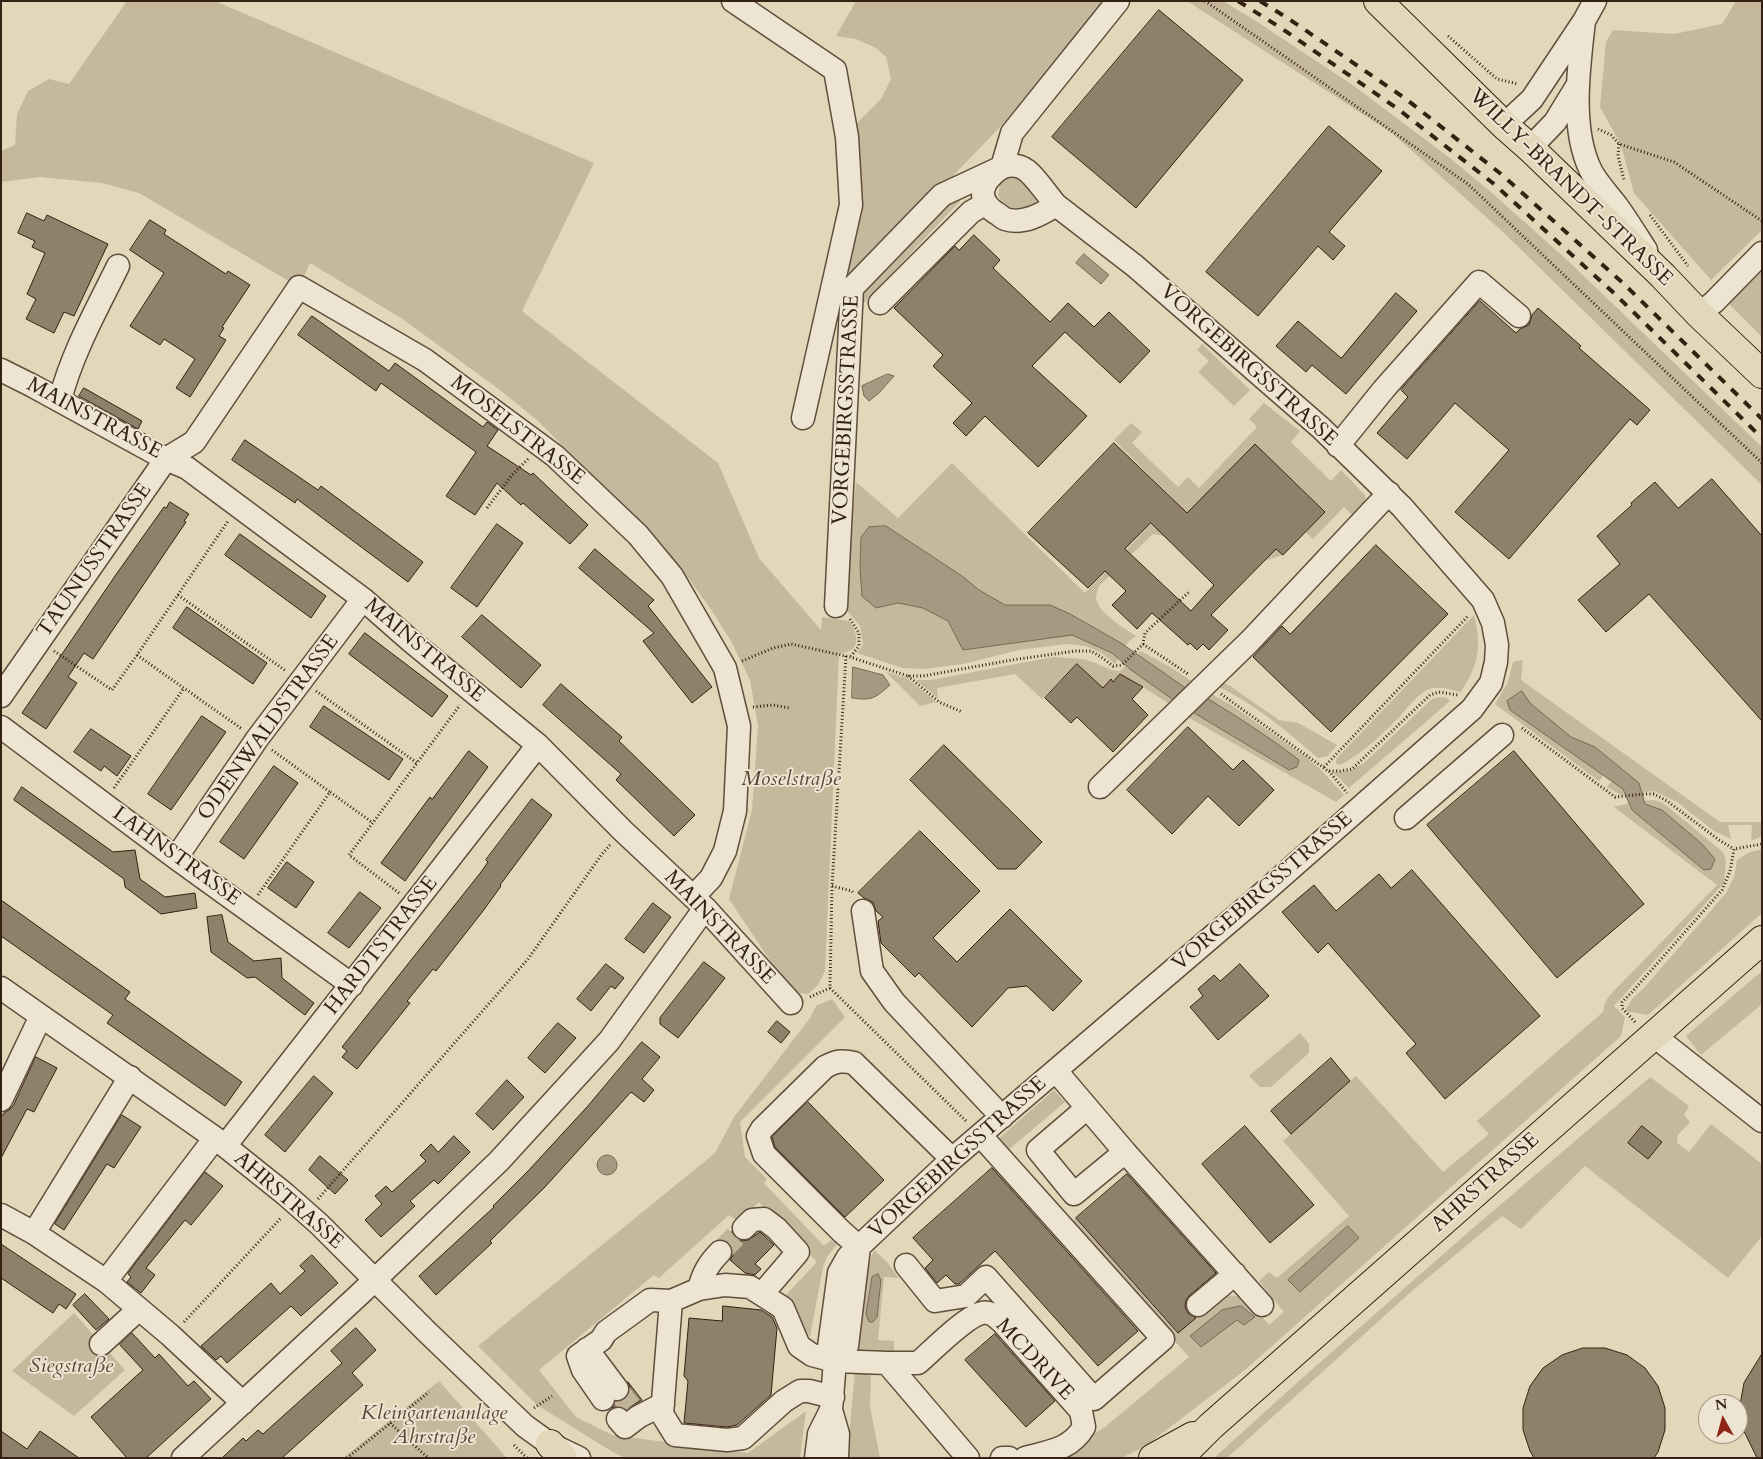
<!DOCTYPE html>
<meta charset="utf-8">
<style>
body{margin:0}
#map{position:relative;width:1763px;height:1459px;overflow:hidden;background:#e3d7ba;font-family:Cardo,serif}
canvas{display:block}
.frame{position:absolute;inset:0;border:2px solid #332112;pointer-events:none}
.north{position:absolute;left:1698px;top:1394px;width:50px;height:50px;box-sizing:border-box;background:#ede5d2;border:1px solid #a39785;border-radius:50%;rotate:353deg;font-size:14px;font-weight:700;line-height:20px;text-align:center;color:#332112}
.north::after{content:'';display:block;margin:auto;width:18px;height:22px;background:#8f2418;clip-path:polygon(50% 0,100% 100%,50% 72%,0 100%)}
</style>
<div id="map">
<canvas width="1763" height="1459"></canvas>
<div class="frame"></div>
<div class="north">N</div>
</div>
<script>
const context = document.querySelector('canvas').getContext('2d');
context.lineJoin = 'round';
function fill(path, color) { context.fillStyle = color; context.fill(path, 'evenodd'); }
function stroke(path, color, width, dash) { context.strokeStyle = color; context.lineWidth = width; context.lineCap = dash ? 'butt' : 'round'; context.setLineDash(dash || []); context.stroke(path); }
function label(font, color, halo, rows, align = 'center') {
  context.font = font + ' Cardo,serif'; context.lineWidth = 4; context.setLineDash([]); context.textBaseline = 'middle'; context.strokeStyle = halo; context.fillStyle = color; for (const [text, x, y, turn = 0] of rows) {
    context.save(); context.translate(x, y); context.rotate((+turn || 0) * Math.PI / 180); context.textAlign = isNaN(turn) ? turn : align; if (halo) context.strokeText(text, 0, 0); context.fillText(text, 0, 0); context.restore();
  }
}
const green = new Path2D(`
 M127,1H215L594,163L522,311L718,463L759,558L821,630L822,617L849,621C854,627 862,644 851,650C848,652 843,653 839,654L825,971L818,985L808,994L791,992L729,899L752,810L758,726L750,680L731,641L712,611L689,579L606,489L537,420L496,387L401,318L310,263L299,287L139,193L102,183L40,177L1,182V151L15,145L17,114L28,91L49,79L69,84Z
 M856,1H1111L1107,8L1000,127L852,281L846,269L853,127L881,99L891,79L886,57L876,48L856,39L836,36Z
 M1187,1H1223L1259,23L1354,86L1450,158L1492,193L1566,259L1762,447V485L1503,232L1392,133Z
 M1736,1H1762V230L1711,280L1634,193L1621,145L1600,107L1606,42L1613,30L1674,34L1722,24Z
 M1010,178L1022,179L1037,198L1034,207L1012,208L1004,206L998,195L1000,184Z
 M947,199L960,201L862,305L858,289Z
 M1762,262V337L1723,298Z
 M1202,344L1250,390L1234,406L1198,372L1209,361L1197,350Z
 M1264,403L1300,431L1291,442L1331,481L1341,470L1365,495L1366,507L1355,518L1344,507L1313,539L1305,532L1325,511L1255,444L1213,487L1283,555L1264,561L1201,499L1165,536L1153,534L1099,586C1098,589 1096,594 1096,598C1098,613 1124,628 1136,636L1128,642L1115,664L1103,654L1086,646L1066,644L1019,650L963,664L924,669L902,668L857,653L863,645L860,626L845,608V590L856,482L898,518L952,463L1085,593L1174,500L1114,440L1131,423L1142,432L1132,443L1178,487L1188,477L1199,488L1257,427L1249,419Z
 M1474,615C1482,648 1479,663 1461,692C1451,690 1437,685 1427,690C1417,695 1409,706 1402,714C1387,730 1358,758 1339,765L1336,763V759Z
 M1141,651L1170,667L1193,682L1171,705L1143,687L1120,674L1113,682L1111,679L1103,688L1077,664L1042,699L1015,674L937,688L938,698L916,680H931L1053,657L1083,659L1096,663L1111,670L1120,671Z
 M1523,660L1521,680L1720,822H1762V836L1751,841L1752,825H1728L1731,839L1714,831L1677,802L1654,791L1621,795L1607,787L1612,781L1604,775L1599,781L1495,704L1508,682L1513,662Z
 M886,672L907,678L936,702L920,706Z
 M1220,681L1230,686L1279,720L1298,723L1337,745L1328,756L1318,758C1285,730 1254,703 1215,685Z
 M1210,693L1231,705L1306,757L1323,772L1344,795L1336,802L1186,716Z
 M1441,697L1447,698L1450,701L1349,788L1333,772L1349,771L1364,763L1432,699Z
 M1654,800L1663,803L1723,852L1726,860L1724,883L1614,1006L1625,1017L1621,1036L1245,1370L1144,1447L1121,1458H1044L1076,1446L1105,1427L1189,1357L1069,1223L1076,1218L1177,1333L1222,1297C1246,1290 1255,1310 1269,1325L1284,1312L1259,1281L1269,1272L1277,1278L1349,1216L1283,1141L1356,1076L1443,1172L1489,1134L1477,1121L1603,1012L1605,1003L1609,996L1717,885L1614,807L1637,801Z
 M1762,849V913L1648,1015L1625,1011L1632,999L1644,988L1726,893L1734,877L1737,860L1750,852Z
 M1762,971V1004L1701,1055L1686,1036Z
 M832,999L845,1017L740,1122L745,1157L767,1179L764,1183L824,1246L831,1240L838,1243L827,1257L823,1267L810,1337L783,1298L817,1262L759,1202L740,1223L729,1215L659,1278L654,1275L539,1370L576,1417L612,1435L748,1453L806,1411L800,1458H625L611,1451L537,1405L478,1346L715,1153L734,1117L810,1018L816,1006Z
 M1300,1033L1309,1044V1053L1271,1087H1260L1249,1076Z
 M1650,1077L1689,1106L1684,1115L1690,1122L1678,1135L1677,1143L1689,1152L1711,1124L1762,1164V1236L1728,1278L1585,1166L1521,1229L1502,1216L1412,1291L1227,1458H1214L1300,1380L1465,1235Z
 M1054,1090L1065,1102L1007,1151L997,1140Z
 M874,1250L886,1261L899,1278L884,1277L878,1340L894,1341V1356L858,1353L864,1275Z
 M74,1313L125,1370L74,1416L12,1371Z
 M855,1371L871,1372L870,1406L880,1458H847Z
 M439,1381L507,1458H343Z`);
const water = new Path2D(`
 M1084,254L1109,275L1101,284L1076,263Z
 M888,374L894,376L879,393L869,401L864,396L862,386Z
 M886,526L962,576L979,590L1005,605H1050L1070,614L1121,643L1187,689L1175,701L1131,670L1112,653L1072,635L963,650L948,621L923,608L898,603L876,608L862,596L860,569L861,537L869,527Z
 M853,667L883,675L890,685C875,698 873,701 852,698Z
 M1522,691L1530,703L1571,737L1595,747L1639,783L1645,804L1662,810L1702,844L1715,859L1711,869L1704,870L1632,810L1623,789L1510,710L1507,701Z
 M1205,697C1238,717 1269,737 1299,760L1297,767L1289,770L1191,711Z
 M597 1165a10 10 0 1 1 20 0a10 10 0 1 1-20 0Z
 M1348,1226L1359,1238L1300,1292L1288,1280Z
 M878,1274L881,1280L877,1317L873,1322H869L866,1314L872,1277Z
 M1241,1306L1255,1317L1244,1325L1237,1320L1201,1347L1190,1336L1222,1310Z`);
const building = new Path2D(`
 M1159,10L1243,80L1136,208L1052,137Z
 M1329,126L1382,171L1329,232L1345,246L1333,260L1318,246L1258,316L1206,272Z
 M27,213L44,221L47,215L108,244L74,316L64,312L54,333L26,319L36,299L27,294L45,253L32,247L35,241L18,233Z
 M150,220L166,230L164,234L226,274L228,271L250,285L222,327L224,328L219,336L226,340L190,397L176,388L195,359L164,339L160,345L130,326L164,273L130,250Z
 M974,235L1000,260L993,268L1050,322L1068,303L1094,327L1109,312L1150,351L1120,383L1065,332L1032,366L1087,416L1038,467L985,416L966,436L953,423L972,403L933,366L943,355L894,308L955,246L959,250Z
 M1396,293L1417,311L1346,394L1312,365L1306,372L1276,346L1298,321L1341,358Z
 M1480,301L1516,333L1520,329L1529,325L1532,315L1538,308L1581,346L1579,348L1650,410L1637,425L1630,419L1509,559L1455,512L1509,450L1455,403L1407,459L1377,433L1408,397L1401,390Z
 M312,316L389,371L395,363L483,427L487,422L498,430L487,446L531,475L533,473L588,525L570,544L523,503L521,505L497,483L475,515L446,496L476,452L381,383L376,391L298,335Z
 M84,388L142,421L138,429L79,396Z
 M245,440L318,490L321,486L423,562L408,582L297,499L295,503L232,460Z
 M1114,443L1187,513L1255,444L1325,512L1283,555L1276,549L1211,615L1228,630L1209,650L1203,644L1197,650L1190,643L1188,645L1152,613L1137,629L1112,605L1126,591L1105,571L1088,588L1028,533ZM1151,523L1214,585L1191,611L1125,549Z
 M1712,479L1762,536V721L1649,594L1606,632L1578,600L1620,564L1597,536L1632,505L1631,503L1655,482L1678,508Z
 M170,502L189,514L184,521L186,522L93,659L84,653L68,677L77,683L46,729L22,713L115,576L164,507L166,508Z
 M497,524L523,543L477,607L451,588Z
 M240,534L326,596L311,618L225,555Z
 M1376,545L1448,614L1331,732L1253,657L1282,626L1290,634Z
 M595,549L654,600L648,606L712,687L692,703L643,641L654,633L579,568Z
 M187,607L267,663L253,684L173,628Z
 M482,615L541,665L521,688L462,637Z
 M365,633L448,696L432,717L349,654Z
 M1077,664L1103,688L1111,679L1113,682L1120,674L1143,687L1132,699L1148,715L1113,752L1077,717L1071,723L1045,698Z
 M561,684L622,737L619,741L695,815L674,836L616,780L621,774L543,705Z
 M324,706L403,759L389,780L310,727Z
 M202,716L226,732L171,810L148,794Z
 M1188,727L1233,770L1243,760L1274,790L1239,826L1208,796L1172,834L1127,790Z
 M91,729L131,756L117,776L104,766L101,771L74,752Z
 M944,745L1042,842L1016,869H998L910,780Z
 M469,751L488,767L405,881L381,863L430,797L432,799Z
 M1514,751L1644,904L1557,978L1427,825Z
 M274,766L298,783L244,859L220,842Z
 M22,787L113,852L135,850L140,879L165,897L195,893L197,908L161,914L125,887L124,879L14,800Z
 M532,799L552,815L500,885L501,886L483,911L436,971L433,969L407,1001L410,1003L357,1069L342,1057L347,1051L342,1047L481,872L488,862L486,860Z
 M920,831L980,891L933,938L957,962L1010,909L1082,981L1053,1011L1027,986L1008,988L972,1027L919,973L915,977L881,943L878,921L883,917L876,911L873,902L864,898L858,893Z
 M287,862L314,882L296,908L268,888Z
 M1412,870L1540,1016L1445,1099L1406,1053L1416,1044L1328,943L1318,953L1282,912L1314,885L1336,911L1379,874L1391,888Z
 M360,892L381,908L349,948L328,933Z
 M1,900L130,992L125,999L242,1082L225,1106L107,1023L113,1015L1,936Z
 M653,903L671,917L644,953L625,939Z
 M222,915L228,942L254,961L281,958L282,978L314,1003L305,1015L255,977L247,978L211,952L207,917Z
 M704,962L725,978L678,1038L660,1024V1018Z
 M606,964L624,978L615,989L611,986L591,1011L577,999Z
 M1240,964L1269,996L1218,1040L1190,1007L1203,996L1198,989L1214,975L1220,981Z
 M777,1021L790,1032L781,1043L768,1032Z
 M558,1023L576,1038L545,1073L528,1058Z
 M642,1042L660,1057L642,1079L654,1090L644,1102L631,1092L545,1187L490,1241L492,1243L436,1295L419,1276L494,1207L493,1206L528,1171L587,1107Z
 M36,1057L57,1068L34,1112L27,1109L1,1158V1117L4,1113L9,1110L13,1106Z
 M1331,1058L1350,1081L1291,1134L1271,1111Z
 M314,1076L333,1093L285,1152L265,1135Z
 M507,1080L524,1097L493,1130L476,1114Z
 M808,1102L884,1180L845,1217L775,1147L772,1137Z
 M122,1115L141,1127L114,1168L107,1164L64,1230L55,1224Z
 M1245,1126L1314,1205L1270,1243L1202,1164Z
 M1642,1126L1662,1142L1648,1159L1628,1143Z
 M454,1136L470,1152L438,1184L434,1180L410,1201L415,1206L381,1237L365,1220L382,1204L375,1196L386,1186L392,1192L426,1161L420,1155L431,1144L438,1152Z
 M320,1156L348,1180L335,1194L309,1170Z
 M992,1168L1138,1331L1098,1366L995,1251L959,1284H955L946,1275L937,1283L925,1268L933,1260L913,1238Z
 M205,1172L223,1186L191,1225L185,1220L146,1268L155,1275L141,1293L127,1282L131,1277L128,1274Z
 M1127,1174L1216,1273L1190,1295L1186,1300L1185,1307L1188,1313L1196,1318L1178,1333L1076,1218Z
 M732,1232L735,1238L741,1241L748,1240L760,1232L774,1245L755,1264L761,1269L755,1275L745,1273L730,1260L733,1255L732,1248L729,1243L723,1239Z
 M1,1244L76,1294L66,1309L59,1304L53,1313L1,1278Z
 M312,1255L338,1283L301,1316L291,1306L227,1363L221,1356L216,1360L201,1346L271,1283L280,1294L305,1271L300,1266Z
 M85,1294L109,1319L96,1330L73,1305Z
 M723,1306L761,1310L772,1317L777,1328L771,1395L737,1425L727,1427L684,1423L688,1381L684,1376L689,1318L722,1321Z
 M356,1328L376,1350L352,1373L363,1385L282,1458H222L243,1438L246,1441L258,1430L263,1434L342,1363L331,1351Z
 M132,1333L155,1358L159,1354L188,1386L194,1381L211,1399L146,1458H127L91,1417L143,1370L120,1345Z
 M995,1334L1055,1401L1026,1427L965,1360Z
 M1583,1348H1605L1627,1355L1645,1368L1658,1386L1665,1408V1430L1658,1452L1654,1458H1534L1530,1451L1523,1430V1408L1530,1386L1543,1368L1562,1355Z
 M1762,1354V1458H1757L1742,1427L1740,1405L1744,1383Z
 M628,1382L642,1400L626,1409L622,1406L612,1408L615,1402L624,1400L629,1395L630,1388Z
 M1,1431L27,1449L40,1431L79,1458H1Z`);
const minorTunnel = new Path2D(`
 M720,1252L744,1228
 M617,1389L632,1409`);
const path = new Path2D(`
 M1205,1L1468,184L1762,463
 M1448,36L1497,79L1518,84
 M1598,129L1611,135L1619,144L1674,162L1762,221
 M1619,144L1618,156L1624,180
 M1650,215L1688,266
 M487,508L512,475L528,459
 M178,595L286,671
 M850,619L859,633V646L851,656
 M1143,644L1188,674
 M54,651L112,690L137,655L228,521
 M137,655L242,729
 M846,656L832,886L830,988L967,1122
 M742,661L773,648L791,644L850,657L908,676H923L1012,660L1075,651H1091L1101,657L1113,666L1122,665L1143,644L1145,633L1189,592
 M908,676L939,702L962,712
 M316,691L417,763L460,705
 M1221,694L1328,771H1340L1352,769L1430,695L1439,692L1458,695
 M753,707L772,705L790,708
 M1522,728L1615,797L1644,794H1654L1667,801L1719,840L1734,849
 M272,750L330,792
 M1324,767L1469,615
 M1329,771L1347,793
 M114,788L184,688
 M832,886L852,891L854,894
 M399,893L349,855L417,763
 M258,895L330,792L373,823
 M810,997L830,988
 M1635,1022L1622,1008V1002L1632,992L1722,890L1730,871L1734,849L1762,844
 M318,1199L528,959L602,854L610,845
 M184,1322L281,1218
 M534,1408L552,1396
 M390,1423L428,1458
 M514,1445L527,1458
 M347,1458L429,1392`);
const minor = new Path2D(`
 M733,1L835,70L847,137L851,205L803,418
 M1584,21C1579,66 1570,126 1590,169C1596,182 1608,194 1617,206C1627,220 1637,236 1646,250
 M1504,125L1532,99L1584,21L1595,1
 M1530,148L1555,122L1577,86
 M880,303L971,212L985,204
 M1699,314L1714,302L1762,253
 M1,370L33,386L166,459L187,468L363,599L412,642L538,745L623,831L705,908L791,1003
 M60,400C72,353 97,309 118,266
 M1338,446L1384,389L1479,282L1519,316
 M836,606L852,288L942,195L1002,167L1012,133L1118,1
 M1,696L166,459L194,442L299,287L425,360L555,456L638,535L672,576L725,668L739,726L735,811L725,851L711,878L693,897
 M1,727L176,858L352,985
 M1100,787L1250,641L1389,493
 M1406,818L1502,735
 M176,858L257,739L363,599
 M863,911L872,971L894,1002L1002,1117
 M1,988L215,1138L285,1194L319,1224L427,1332L525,1426L550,1444L579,1458
 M1653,1035L1762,1121
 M1056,1071L1125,1152L1262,1305
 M1,1100L41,1016
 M1087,1108L1038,1150L1074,1194L1125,1152
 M225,1146L538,745
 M1,1215L34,1233L106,1281L170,1335L243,1403
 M744,1228L752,1220L764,1219L777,1229L798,1252L762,1294
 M34,1233L130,1077
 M859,1247L841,1231L764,1154L758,1136L762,1129L825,1067C836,1061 842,1060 854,1063L952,1159
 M906,1265L935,1301L966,1296L986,1277L1094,1399L1163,1339L981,1136
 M106,1281L215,1138
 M699,1289C703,1273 709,1263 720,1252
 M1198,1305L1235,1274
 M101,1344L139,1309
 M587,1349L617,1389
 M835,1361L847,1346L859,1247
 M833,1397L809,1391H800L784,1401L743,1438L727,1440L675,1435L662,1414L671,1301L699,1289L725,1285L750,1287L783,1308L799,1346L812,1355L835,1361L887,1363
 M603,1399L583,1370L578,1356L601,1340L606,1332L650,1300L671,1301
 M831,1410L838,1434L837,1458
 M618,1419L625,1427L638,1417L663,1404
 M183,1458L361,1293L499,1161L609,1041L705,908
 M816,1458L819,1434L831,1410L835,1361L829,1347L839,1273L848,1257L952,1159L1255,900L1472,709L1491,683L1496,662L1497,645L1493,623L1483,600L1402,507L1321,428L1135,266L1056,205C1042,214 1023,225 1005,219C1002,218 999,214 996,213C976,199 981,183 998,170C1006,164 1018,164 1026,170C1035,176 1048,196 1056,205
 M968,1458L887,1363H918C932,1351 966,1316 982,1313C991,1311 996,1317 1002,1322L1081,1411L1084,1427C1070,1450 1050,1451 1025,1458
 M1002,1458H1009`);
const major = new Path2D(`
 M1378,1L1504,125L1530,148L1663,276L1699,314L1762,374
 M550,1444L563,1458
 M1153,1458L1193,1436
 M1179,1458L1211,1426L1762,940`);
const rail = new Path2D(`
 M1238,1L1281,28L1398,109L1494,184L1616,295L1762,438
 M1260,1L1289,19L1406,99L1501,174L1625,285L1762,419`);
const streetNames = [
 ["WILLY-BRANDT-STRASSE",1570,188,44],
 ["VORGEBIRGSSTRASSE",1248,366,42],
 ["VORGEBIRGSSTRASSE",847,410,-87],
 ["MAINSTRASSE",94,419,28],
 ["MOSELSTRASSE",517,431,38],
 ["TAUNUSSTRASSE",95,561,-55],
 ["MAINSTRASSE",424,651,40],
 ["ODENWALDSTRASSE",269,728,-54],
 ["LAHNSTRASSE",176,857,36],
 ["VORGEBIRGSSTRASSE",1263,892,-41],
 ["MAINSTRASSE",719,928,46],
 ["HARDTSTRASSE",382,946,-52],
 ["VORGEBIRGSSTRASSE",958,1158,-42],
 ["AHRSTRASSE",1486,1183,-42],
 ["AHRSTRASSE",288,1201,41],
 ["MCDRIVE",1034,1360,47]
];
const parkNames = [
 ["Moselstraße",791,780],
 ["Siegstraße",71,1367],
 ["Kleingartenanlage",434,1414],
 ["Ahrstraße",434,1438]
];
fill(green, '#c5b89d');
fill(water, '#a79981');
stroke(water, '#796955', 1);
fill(building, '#8f8069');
stroke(building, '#332112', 1);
stroke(minorTunnel, '#c0b398', 22, [22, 11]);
stroke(minor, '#5f4e3c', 25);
stroke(major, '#332112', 30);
stroke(path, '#332112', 3, [1, 2.5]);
stroke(minor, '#ede5d2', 22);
stroke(major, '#e3d7ba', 28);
stroke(rail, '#332112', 4, [9, 9]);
label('21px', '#332112', '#ede5d2', streetNames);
label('italic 21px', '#584735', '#ede5d2', parkNames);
</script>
